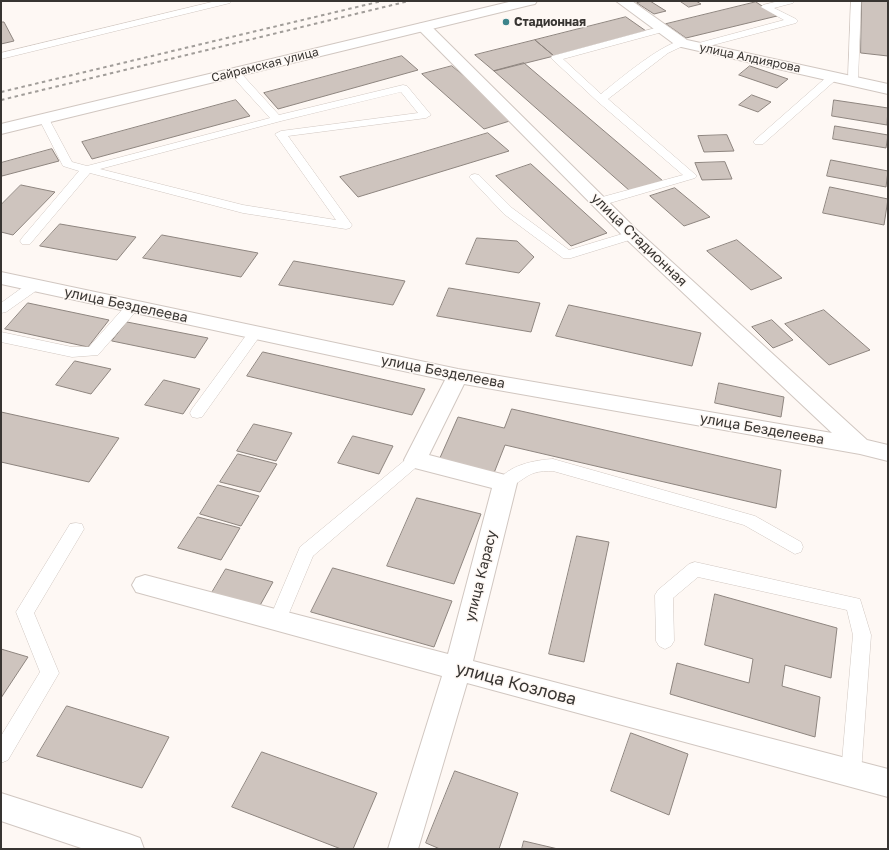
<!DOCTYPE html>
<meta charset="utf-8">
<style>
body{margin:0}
#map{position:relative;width:889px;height:850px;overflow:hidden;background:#fef8f4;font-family:"Golos Text",sans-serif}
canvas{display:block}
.frame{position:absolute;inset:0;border:2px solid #383532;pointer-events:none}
</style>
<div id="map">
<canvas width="889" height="850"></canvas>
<div class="frame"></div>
</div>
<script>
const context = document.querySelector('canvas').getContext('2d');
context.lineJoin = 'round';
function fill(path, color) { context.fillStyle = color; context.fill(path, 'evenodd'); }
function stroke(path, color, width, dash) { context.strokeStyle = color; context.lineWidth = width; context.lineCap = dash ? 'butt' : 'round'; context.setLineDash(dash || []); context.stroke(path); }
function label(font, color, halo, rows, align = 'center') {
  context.font = font + ' "Golos Text",sans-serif'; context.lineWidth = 3; context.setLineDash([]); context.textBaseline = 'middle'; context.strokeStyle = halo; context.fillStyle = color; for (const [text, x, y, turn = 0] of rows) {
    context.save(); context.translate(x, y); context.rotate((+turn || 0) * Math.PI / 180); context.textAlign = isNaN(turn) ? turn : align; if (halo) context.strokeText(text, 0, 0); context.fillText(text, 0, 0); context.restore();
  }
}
const building = new Path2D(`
 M643,1H650L666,11L654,14L637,3Z
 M680,1H696L701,4L689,7Z
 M862,1H888V56L861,53Z
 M756,2L777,16L686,38L666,24Z
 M626,17L646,31L554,56L535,40Z
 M1,22H4L14,41L1,44Z
 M535,40L554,56L494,71L475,55Z
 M402,56L418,70L278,109L264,93Z
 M524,63L663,181L630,191L494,71Z
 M452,66L516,119L484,129L422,74Z
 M750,66L788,79L777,88L739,75Z
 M752,95L771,102L758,112L739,105Z
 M236,100L250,116L92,159L82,142Z
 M834,100L888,108L887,125L832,116Z
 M835,126L888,135L886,148L833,139Z
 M488,133L509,151L358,197L340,177Z
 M727,135L734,151L704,152L698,136Z
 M52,149L59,161L2,176L1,174V163Z
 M831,160L888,171L886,187L827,176Z
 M725,162L732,179L702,180L695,163Z
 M531,164L607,233L571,246L496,176Z
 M21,185L55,192L13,235L1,232V205Z
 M830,187L888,199L884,225L823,213Z
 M675,188L710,217L684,226L650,196Z
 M60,224L136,237L117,260L40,246Z
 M162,235L258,253L241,277L143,258Z
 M477,238L517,241L534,257L519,273L466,264Z
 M737,240L782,278L751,290L707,251Z
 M294,261L405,281L393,305L279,285Z
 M449,288L540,303L531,332L437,316Z
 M28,303L109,320L88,347L5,329Z
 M569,305L701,333L692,366L556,336Z
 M824,310L870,350L829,365L785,324Z
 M772,320L793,340L773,348L752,327Z
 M127,322L208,338L195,358L112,341Z
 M263,352L425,389L412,415L247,376Z
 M75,361L111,369L91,394L56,385Z
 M164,380L200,389L183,414L145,405Z
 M719,383L784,397L781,417L715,403Z
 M512,409L781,470L776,508L505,445L494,473L439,460L458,417L504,428Z
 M1,412L119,438L89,482L1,462Z
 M254,424L292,433L276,461L237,451Z
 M353,436L393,446L379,474L338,463Z
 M238,454L277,464L260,492L220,482Z
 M218,485L259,496L241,526L200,514Z
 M417,498L481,514L454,584L387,566Z
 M198,517L240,528L221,560L178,548Z
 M577,536L609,542L584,662L549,654Z
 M333,568L452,601L434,647L311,612Z
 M226,569L273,582L258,609L210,596Z
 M715,594L837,628L831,678L785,665L782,686L820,697L815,737L670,694L677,663L749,683L753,659L705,645Z
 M1,649L28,657L1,698Z
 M67,706L169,737L142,788L37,756Z
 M631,733L688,754L669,815L611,791Z
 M262,752L377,793L353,849H341L232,807Z
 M455,771L518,793L499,849H440L426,843Z
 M524,841L558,849H522Z`);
const lane = new Path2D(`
 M216,1H232L230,3L1,59V53Z
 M779,1H795L793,3L774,8L796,19L798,21L796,23L698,49L693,46L695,44L784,20L761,7L763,5Z
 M851,1H861L858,80L853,83L848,80Z
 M663,26L668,29L666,31L563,59L601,94C616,82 669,37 685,41L687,43L685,45L668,53L608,99L697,176L695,178L603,205H595L593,202L595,199L683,175L597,101L551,58L552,56Z
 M235,70L239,71L279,115L403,85L407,86L431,115L426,118L288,136L352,225L350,228L346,229L243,213L90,173L30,244H22L20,241L22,238L79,171L63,166L39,119L40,117H48L72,162L87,166L270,118L231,75L230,73L231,71ZM401,92L418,113L281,131L275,134L336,220L243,205L100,169L281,121Z
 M834,73L839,76L838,78L763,144H755L753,142L755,140L830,74Z
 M475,174L479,175L512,208L569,250L632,231L636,232L638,235L636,238L571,258H563L504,214L471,179L469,177L471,175Z
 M35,281L40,282L42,285L40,288L6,312L1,313V303L30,282Z
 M133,302L138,303L140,306L138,309L98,355L72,357L1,342V332L72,347H89L128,303Z
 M255,328L260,330L262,333L202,417L197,418L192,417L190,413L192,409L250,330Z
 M415,454L420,456L423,460L420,464L313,556L284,625L278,627L272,625L269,620L300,547L410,456Z
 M553,459L755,516L801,542L803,547L801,552L795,554L744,525L553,471C547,471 540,471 534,473C522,477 512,491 499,487L497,483C507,465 535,460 553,459Z
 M76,523L82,524L84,529L34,613L59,673L8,760L1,763V736L40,672L16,612L70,524Z
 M695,562L860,599L871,635L861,773L858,780L851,782L844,780L841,773L853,635L847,610L698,577L673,598L674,641L671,646L665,649L659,646L656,641L655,595L658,590L689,564Z`);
const street = new Path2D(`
 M616,1H632L687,40L888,84V94L677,46Z
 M424,23L429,24L638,231L867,440L888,445V461L860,454L464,384L429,455L513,477L517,483L473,661L888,769V797L467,683L418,849H388L442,676L136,592L132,585L136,578L145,575L448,654L492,488L407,466L404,460L445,380L1,284V272L458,369L832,433L626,239L419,30L417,27L419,24Z`);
const secondary = new Path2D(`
 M513,1H537L535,4L530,5L1,134V124Z
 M1,793L129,834L140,838L144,849H84L1,821Z`);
const rail = new Path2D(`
 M1,92L382,1
 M1,100L409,1`);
const markers = [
 [506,22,4,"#3d848b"]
];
const farPoinames = [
 ["Стадионная",514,22]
];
const farStreetnames = [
 ["улица Алдиярова",750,58,12],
 ["Сайрамская улица",265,65,-14]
];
const streetNames = [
 ["улица Стадионная",639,240,44],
 ["улица Безделеева",126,305,12],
 ["улица Безделеева",443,372,11],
 ["улица Безделеева",762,429,10],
 ["улица Карасу",481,576,-76]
];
const nearStreetnames = [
 ["улица Козлова",516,684,15]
];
fill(building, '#cec4be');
stroke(building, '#8e857f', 1);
stroke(lane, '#d1c7c1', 1);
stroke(street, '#d1c7c1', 2);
stroke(secondary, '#d1c7c1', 2);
fill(lane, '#fff');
fill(street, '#fff');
fill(secondary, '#fff');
stroke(rail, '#a19d99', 2, [3.5, 3.5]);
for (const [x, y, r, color] of markers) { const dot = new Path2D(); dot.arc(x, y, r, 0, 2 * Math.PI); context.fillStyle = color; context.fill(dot); stroke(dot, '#fef8f4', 1.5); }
label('bold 12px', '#383532', '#fef8f4', farPoinames, 'left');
label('12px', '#383532', '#fef8f4', farStreetnames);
label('14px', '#383532', '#fef8f4', streetNames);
label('17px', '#383532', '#fef8f4', nearStreetnames);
</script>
